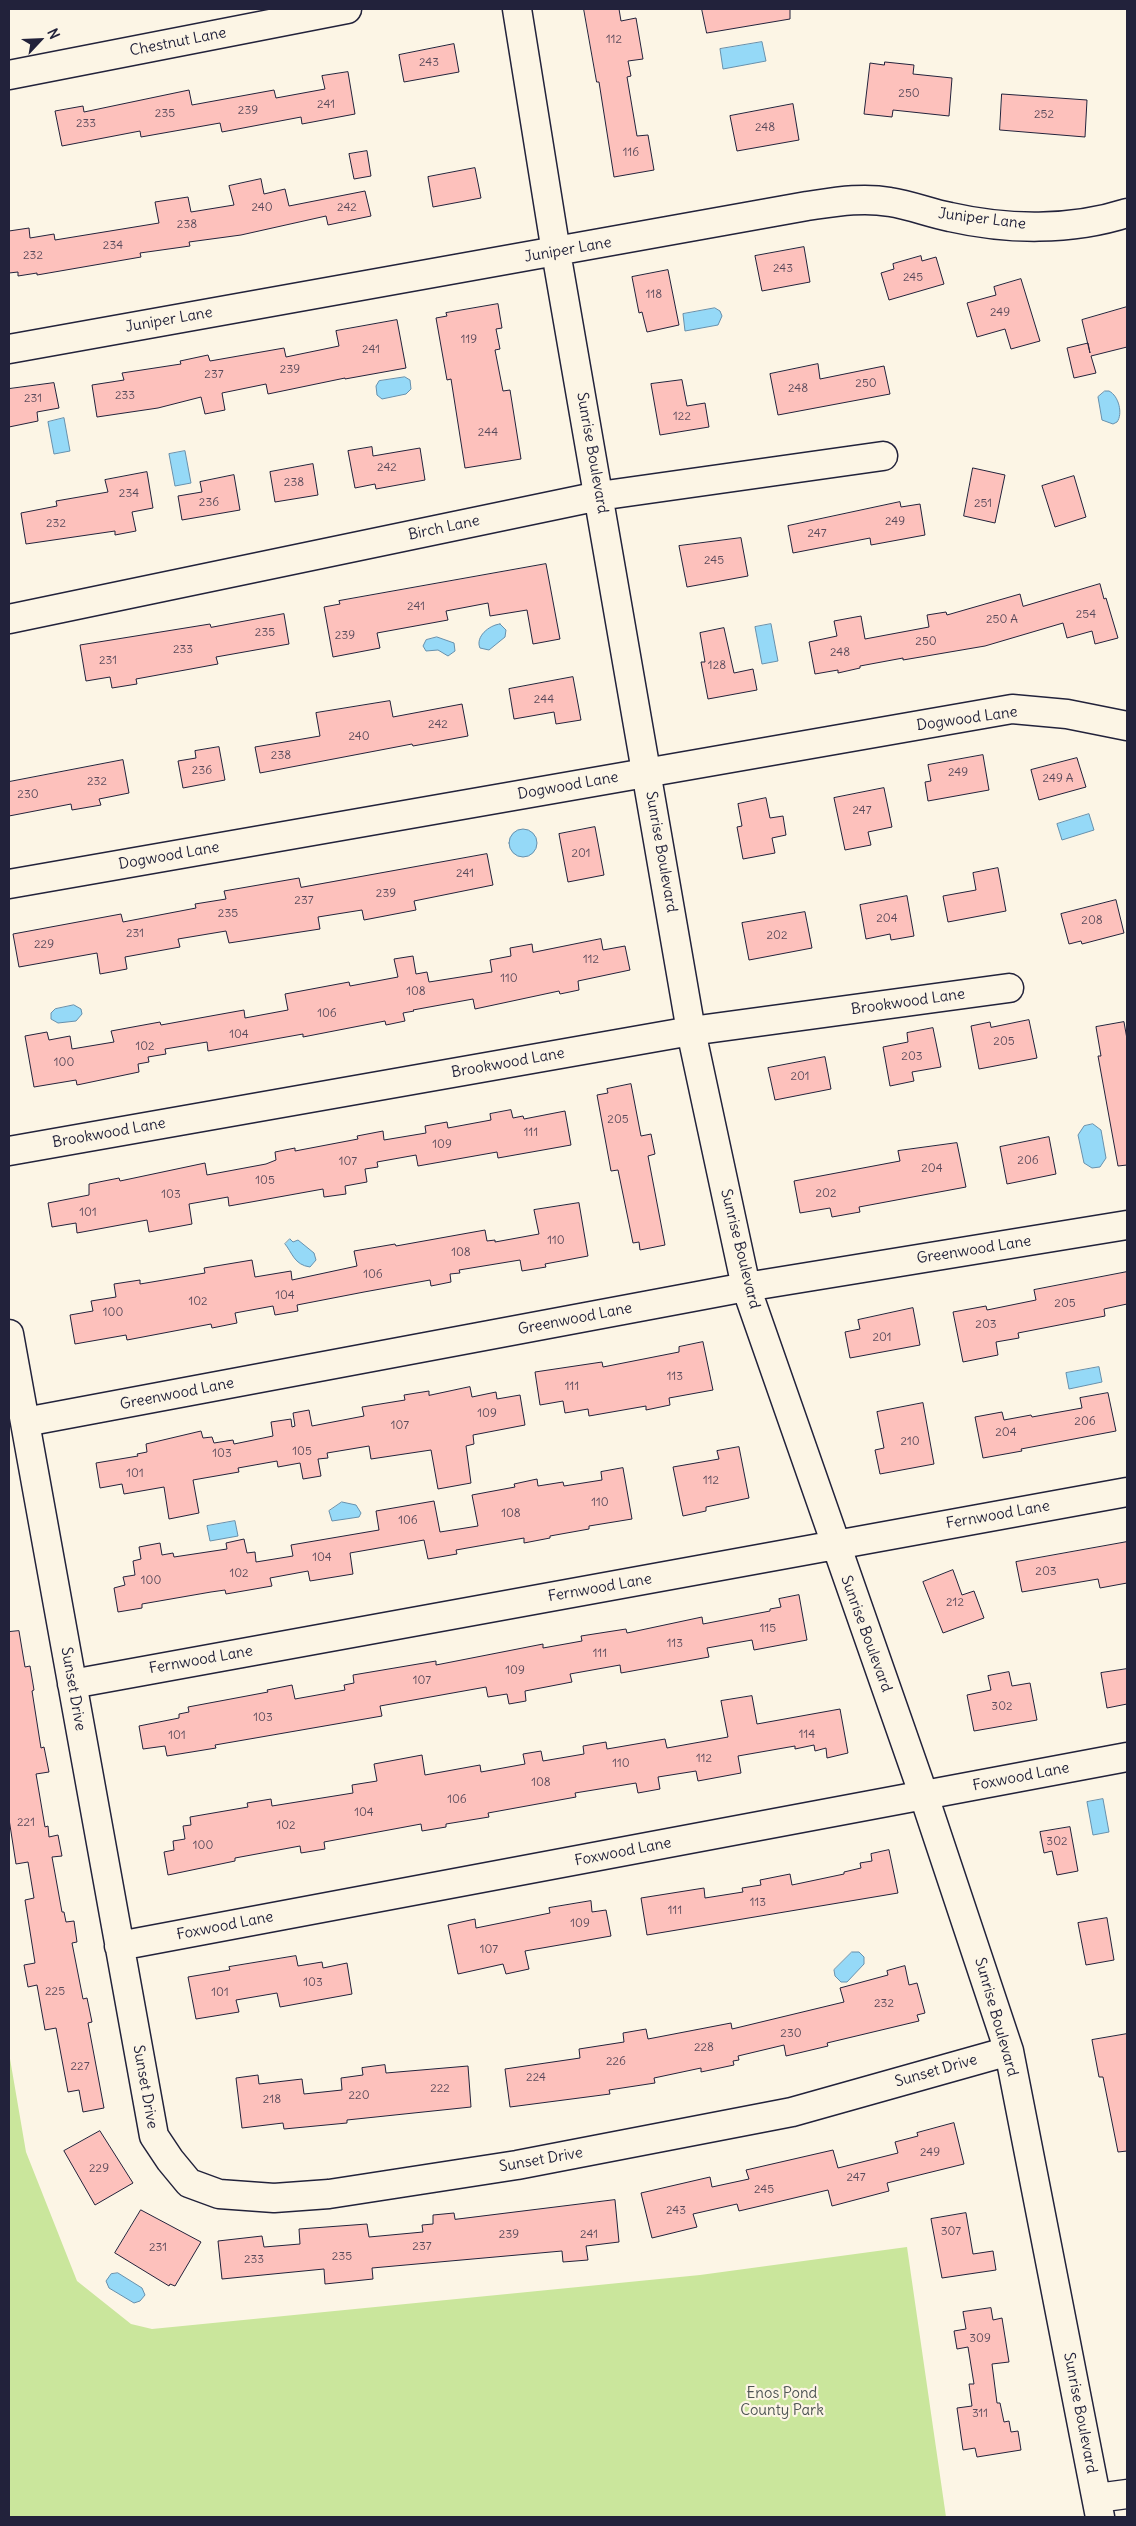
<!DOCTYPE html>
<style>
body{margin:0}
#map{position:relative;width:1136px;height:2526px;overflow:hidden;background:#fcf5e5;font-family:Delius,sans-serif}
canvas{display:block}
.frame{position:absolute;inset:0;border:10px solid #22223b;pointer-events:none}
.north{position:absolute;left:15px;top:15px;width:50px;height:50px;-webkit-text-stroke:4px #fcf5e5;paint-order:stroke;rotate:65deg;font-size:14px;font-weight:700;line-height:20px;text-align:center;color:#22223b}
.north::after{content:'';display:block;margin:auto;width:18px;height:22px;background:#22223b;clip-path:polygon(50% 0,100% 100%,50% 72%,0 100%)}
</style>
<div id="map">
<canvas width="1136" height="2526"></canvas>
<div class="frame"></div>
<div class="north">N</div>
</div>
<script>
const context = document.querySelector('canvas').getContext('2d');
context.lineJoin = 'round';
function fill(path, color) { context.fillStyle = color; context.fill(path, 'evenodd'); }
function stroke(path, color, width, dash) { context.strokeStyle = color; context.lineWidth = width; context.lineCap = dash ? 'butt' : 'round'; context.setLineDash(dash || []); context.stroke(path); }
function label(font, color, halo, rows, align = 'center') {
  context.font = font + ' Delius,sans-serif'; context.lineWidth = 4.5; context.setLineDash([]); context.textBaseline = 'middle'; context.strokeStyle = halo; context.fillStyle = color; for (const [text, x, y, turn = 0] of rows) {
    context.save(); context.translate(x, y); context.rotate((+turn || 0) * Math.PI / 180); context.textAlign = isNaN(turn) ? turn : align; if (halo) context.strokeText(text, 0, 0); context.fillText(text, 0, 0); context.restore();
  }
}
const green = new Path2D(`
 M9,2053L26,2152L77,2281L131,2324L152,2329L700,2275L907,2247L946,2517H9Z`);
const water = new Path2D(`
 M762,42L766,61L723,69L720,49Z
 M715,308L720,311L722,316L718,325L685,331L683,314Z
 M405,377L410,380L411,389L406,394L382,399L377,395L376,386L379,381Z
 M1105,391H1109C1119,396 1123,414 1117,422L1113,424L1102,420L1098,397Z
 M64,418L70,451L54,454L48,422Z
 M185,451L191,483L175,486L169,454Z
 M500,624L506,630L505,637L489,650L480,648C475,637 489,625 500,624Z
 M771,624L778,661L762,664L755,627Z
 M437,637L454,643L455,651L448,656L438,650L426,651L423,646L426,640Z
 M1089,814L1094,830L1062,840L1057,824Z
 M509 843a14 14 0 1 1 28 0a14 14 0 1 1-28 0Z
 M74,1005L81,1009L82,1014L76,1021L58,1023L51,1019V1013L55,1009Z
 M1093,1124L1101,1130L1106,1158L1100,1167L1092,1168L1084,1163L1078,1135L1084,1126Z
 M290,1239L293,1242L298,1240L314,1253L316,1260L310,1267C294,1265 292,1252 285,1244Z
 M1099,1367L1102,1382L1069,1389L1066,1373Z
 M342,1502L356,1505L361,1513L359,1517L332,1521L329,1511Z
 M235,1521L238,1536L210,1541L207,1526Z
 M1103,1799L1109,1832L1093,1835L1087,1802Z
 M852,1952H859L864,1957V1964L847,1982H841L835,1976L834,1970Z
 M118,2273L142,2288L145,2295L140,2301L134,2303L109,2288L106,2281L111,2274Z`);
const building = new Path2D(`
 M584,9H619L621,21L636,18L643,59L628,61L631,76L627,77L637,136L648,135L654,170L614,177L599,82H597Z
 M702,9H790V19L707,33Z
 M454,44L459,72L404,82L399,55Z
 M885,62L914,65L913,74L952,78L949,116L893,110L892,117L864,114L870,63L884,65Z
 M348,72L355,114L302,124L301,117L222,132L220,123L141,137L140,131L62,146L55,111L83,106L84,112L189,90L192,105L274,90L276,98L325,89L322,76Z
 M1002,94L1087,100L1085,137L1000,130Z
 M793,104L799,140L737,151L730,116Z
 M367,151L371,176L354,179L349,154Z
 M475,168L481,198L433,207L428,177Z
 M261,179L264,194L285,189L289,206L365,191L371,216L328,225L326,216L241,235L189,242L190,246L140,253L141,257L37,275V273L18,276V272L9,273V231L29,228L30,238L54,234L55,240L159,223L155,202L188,197L191,212L234,205L229,186Z
 M804,247L810,282L762,291L755,256Z
 M921,256L922,261L936,257L944,284L889,300L881,273L894,269L893,264Z
 M668,270L679,325L647,332L642,312L639,313L632,277Z
 M1021,279L1040,341L1011,349L1005,329L977,337L967,303L996,295L994,287Z
 M498,304L502,328L496,329L500,349L495,350L503,391L510,390L521,459L465,468L451,379L447,380L436,318L447,316L446,313Z
 M1127,307V347L1091,356L1096,373L1074,378L1067,348L1088,343L1090,353L1082,320Z
 M397,320L406,368L345,379V378L268,394L266,384L222,393L225,410L205,414L201,397L158,408L97,417L92,385L124,380L122,373L181,364L180,361L208,355L210,361L284,348L286,357L339,346L336,331Z
 M818,364L820,379L884,366L890,394L778,415L770,374Z
 M682,380L687,406L705,403L709,427L660,435L651,384Z
 M54,383L59,408L37,412L38,421L9,427V389Z
 M372,447L373,456L420,448L425,480L376,489L375,484L355,488L348,451Z
 M313,464L318,495L275,502L270,472Z
 M973,468L1005,475L995,523L964,516Z
 M147,472L153,508L132,512L136,531L115,535V531L26,544L21,513L57,506L56,501L108,492L105,480Z
 M234,475L240,510L182,520L178,496L202,492L200,482Z
 M1074,476L1086,517L1055,527L1042,486Z
 M900,502L901,507L920,504L925,535L871,545L870,538L793,553L788,526Z
 M741,538L748,576L687,587L679,546Z
 M546,564L560,639L533,644L527,610L490,616L488,603L446,611L448,620L377,633L380,648L333,657L324,607L340,604L339,601Z
 M1100,584L1104,599L1106,598L1118,638L1095,644L1092,631L1067,638L1063,623L985,646L903,660V658L860,666V668L838,673V670L815,674L809,642L837,636L834,621L861,616L865,639L929,627L927,615L946,612L947,615L1020,594L1023,606Z
 M284,614L289,644L216,657L218,664L136,679L137,684L112,688L110,677L86,681L80,645L210,624L211,627Z
 M724,628L734,673L753,669L757,690L708,699L701,662H705L700,633Z
 M573,677L581,720L556,724L554,712L514,719L509,689Z
 M390,701L393,717L462,704L468,736L413,746L412,744L260,773L255,747L320,736L316,713Z
 M219,747L225,780L183,788L178,761L196,758L195,751Z
 M983,755L989,790L928,801L925,782L931,781L928,765Z
 M1077,758L1086,787L1039,800L1031,770Z
 M123,760L129,793L99,799L101,805L72,810L71,804L9,816V782Z
 M884,788L892,827L868,832L871,845L845,850L834,798Z
 M766,798L770,818L783,816L786,835L772,838L775,853L743,859L737,827L742,826L738,804Z
 M595,827L604,875L568,882L559,834Z
 M487,854L493,885L414,901L416,910L364,920L362,910L318,917L320,929L229,943L226,931L178,939L180,947L125,957L127,969L100,974L97,953L19,967L13,934L121,914L123,922L196,908L195,904L226,899L224,891L299,878L301,887Z
 M998,868L1006,911L948,922L943,896L976,890L973,873Z
 M907,896L914,936L891,940L890,934L866,939L860,905Z
 M1116,900L1124,933L1082,944L1081,941L1069,944L1061,914Z
 M805,912L812,948L749,960L742,923Z
 M601,939L603,950L625,946L630,970L578,981L579,990L560,994L559,991L475,1009L473,999L413,1010L414,1011L403,1013L405,1021L386,1025L385,1021L303,1037V1034L208,1051L207,1042L165,1049L166,1054L148,1057L149,1062L138,1064L139,1072L77,1085L76,1080L34,1087L25,1036L47,1032L49,1040L70,1036L72,1049L114,1042L111,1031L160,1022L161,1025L244,1010L245,1018L288,1010L285,994L349,982L350,986L398,977L394,959L413,956L416,974L427,972L429,982L492,972L490,960L511,956L510,948L532,944L533,952Z
 M1029,1020L1037,1058L979,1069L971,1026L990,1022L991,1027Z
 M1124,1022L1127,1039V1165L1118,1166L1098,1056H1101L1096,1027Z
 M933,1028L941,1067L912,1072L914,1081L890,1086L883,1047L908,1042L907,1033Z
 M825,1057L831,1089L775,1100L768,1068Z
 M631,1084L641,1136L651,1134L655,1154L648,1156L665,1245L640,1250L639,1242L633,1243L618,1170L611,1171L597,1095L608,1093L607,1089Z
 M511,1110L513,1118L523,1116L524,1119L565,1111L571,1145L498,1158L497,1152L418,1166L416,1155L377,1162L378,1167L365,1169L367,1182L345,1186L346,1194L324,1197L323,1189L229,1206L228,1197L189,1204L192,1224L149,1232L147,1220L77,1233L76,1223L52,1227L48,1203L89,1195V1184L119,1178L120,1181L205,1163L207,1175L266,1164L276,1160L275,1152L295,1148V1151L358,1139L357,1136L383,1131L384,1140L426,1133L425,1126L447,1122L448,1128L491,1120L490,1114Z
 M1049,1137L1056,1174L1007,1184L1000,1147Z
 M957,1143L966,1187L859,1207L860,1212L832,1217L830,1208L800,1213L794,1181L900,1161L898,1151Z
 M579,1203L588,1256L545,1264L546,1267L522,1271L520,1260L459,1270L460,1273L450,1274L451,1282L431,1286L430,1280L364,1292L297,1305L298,1311L275,1315L273,1306L235,1313L237,1323L212,1328L211,1324L127,1340L126,1335L75,1344L70,1315L93,1311L91,1301L116,1297L114,1284L140,1280V1284L205,1273L204,1268L252,1260L255,1277L291,1271L292,1280L357,1266L354,1251L395,1244L396,1246L485,1230L487,1241L495,1240V1242L539,1234L534,1210Z
 M1127,1272V1304L1104,1309L1105,1316L1018,1333L1019,1338L996,1342L998,1355L963,1362L953,1312L986,1306L987,1310L1036,1300L1034,1290Z
 M913,1308L920,1345L850,1358L845,1332L860,1329L858,1320Z
 M703,1342L713,1390L669,1398L670,1405L646,1410V1406L589,1416L588,1409L565,1413L563,1401L540,1405L535,1372L602,1362L603,1367L679,1352V1347Z
 M470,1387L472,1397L496,1392L497,1399L520,1395L525,1425L473,1435L474,1444L466,1446L471,1483L438,1489L431,1450L371,1459L369,1446L327,1453L328,1458L318,1459L321,1476L303,1479L300,1463L278,1467L277,1461L238,1468L239,1472L193,1480L199,1513L169,1519L164,1487L124,1494L122,1484L100,1488L96,1463L138,1456L137,1454L147,1452L146,1444L201,1431L203,1438L212,1437L214,1443L233,1440L234,1444L273,1436L271,1422L291,1419L292,1427L295,1426L293,1413L309,1410L312,1426L364,1416L362,1407L405,1400L404,1395L429,1391V1395Z
 M1108,1393L1116,1431L1021,1449L1022,1451L983,1458L975,1417L1002,1412L1004,1420L1031,1415L1032,1417L1082,1408L1080,1398Z
 M923,1403L934,1464L880,1474L875,1450L884,1448L877,1412Z
 M739,1447L749,1498L706,1507V1511L683,1516L673,1467L719,1459L717,1451Z
 M623,1468L632,1519L589,1526V1529L550,1536V1538L524,1543V1538L456,1550L457,1554L428,1559L424,1540L350,1553L353,1574L310,1581L308,1571L270,1578L272,1586L226,1594L225,1590L211,1592L142,1604V1608L118,1612L114,1588L125,1585L123,1577L135,1575L133,1561L141,1559L139,1547L160,1543L162,1555L173,1553L174,1557L227,1549L226,1543L244,1539L247,1553L255,1552L256,1562L293,1556L291,1545L379,1530L376,1511L434,1501L440,1532L478,1526L472,1495L515,1487L514,1484L537,1479L538,1486L563,1482L564,1486L602,1480L601,1472Z
 M1127,1542V1583L1100,1588L1098,1579L1022,1592L1016,1562Z
 M953,1570L962,1595L974,1591L984,1618L943,1633L923,1582Z
 M799,1595L807,1640L754,1650L752,1640L707,1648L709,1657L621,1673L620,1665L570,1674L572,1682L525,1691L526,1701L509,1704L507,1694L488,1697L486,1687L380,1706L382,1716L215,1745L216,1748L167,1756L165,1746L143,1749L139,1726L179,1718V1714L189,1712L188,1707L268,1692L267,1690L292,1685L295,1699L345,1690L344,1685L354,1683L353,1675L436,1661V1665L543,1644V1648L582,1641L581,1636L626,1629L627,1633L702,1617L703,1624L770,1611V1609L781,1607L779,1599Z
 M19,1631L25,1667L30,1666L34,1690L32,1691L41,1748L44,1747L49,1772L36,1774L45,1827L48,1826L49,1837L58,1835L62,1856L52,1857L62,1912H64L66,1922L74,1921L77,1942L72,1943L83,1999L87,1998L92,2022L88,2023L104,2108L83,2112L79,2090L68,2092L56,2028L45,2030L37,1985L28,1987L24,1965L35,1963L25,1900L34,1898L28,1862L16,1864L9,1819V1632Z
 M1127,1669V1704L1107,1708L1101,1673Z
 M1009,1672L1012,1686L1030,1683L1037,1720L974,1731L967,1695L991,1690L988,1676Z
 M752,1696L757,1724L840,1709L848,1753L827,1758L826,1748L815,1751L814,1745L795,1749V1746L738,1756L741,1773L698,1781L696,1771L658,1777L660,1789L638,1793L636,1783L575,1793L576,1797L488,1813L489,1817L446,1824V1827L422,1831L421,1824L324,1842L325,1849L301,1853L300,1846L235,1858V1861L168,1875L164,1852L174,1850L173,1841L185,1839L183,1826L191,1825L190,1817L248,1807L247,1803L271,1799L272,1806L353,1793L352,1785L377,1781L374,1764L422,1755L425,1775L480,1765L481,1772L525,1764L523,1754L541,1751L543,1761L584,1754L583,1746L606,1742L607,1749L665,1739L667,1748L728,1737L721,1701Z
 M1070,1827L1078,1871L1057,1875L1052,1851L1044,1853L1040,1832Z
 M889,1850L898,1893L647,1935L641,1898L704,1888L705,1898L743,1892L742,1888L761,1885L760,1880L790,1874L792,1885L844,1874V1872L861,1868L860,1863L872,1861L871,1854Z
 M591,1901L592,1912L606,1910L611,1936L525,1951L529,1969L506,1974L503,1964L458,1974L448,1925L475,1919L476,1928L550,1913L549,1908Z
 M1107,1918L1114,1960L1086,1965L1078,1923Z
 M296,1956L298,1966L322,1962L323,1968L347,1963L352,1994L280,2007L277,1993L236,2000L239,2012L196,2019L188,1977L230,1970L229,1967Z
 M905,1966L909,1985L917,1983L925,2013L917,2015L919,2021L827,2043L828,2046L786,2056L784,2045L738,2056L739,2060L733,2061L734,2065L701,2072V2068L654,2078L655,2083L609,2090L610,2094L510,2107L505,2069L580,2058L579,2049L624,2042L623,2033L646,2029L648,2039L731,2023L732,2029L844,2002L840,1988L888,1975L887,1971Z
 M1127,2034V2151L1118,2152L1103,2077H1099L1092,2040Z
 M385,2065L386,2073L468,2066L471,2107L347,2120V2123L284,2129L283,2123L242,2128L236,2078L258,2075L259,2084L302,2079L304,2094L342,2090L341,2078L363,2075L362,2068Z
 M954,2123L964,2164L887,2183L889,2191L832,2206L828,2190L739,2211L737,2204L693,2214L697,2227L652,2238L641,2193L710,2177L712,2187L749,2179L746,2170L833,2150L838,2168L898,2153L895,2142L918,2136L917,2133Z
 M100,2131L133,2183L95,2205L64,2151Z
 M615,2200L619,2242L586,2246L588,2260L563,2262L562,2251L372,2268L373,2279L325,2284L324,2269L222,2279L218,2241L262,2236L264,2247L300,2244L299,2229L367,2224L369,2237L423,2232L422,2225L433,2224V2215L454,2213L455,2219Z
 M141,2210L201,2242L175,2286L170,2284L169,2286L115,2253Z
 M966,2213L973,2254L993,2251L996,2270L942,2278L931,2219Z
 M991,2308L993,2320L1002,2318L1009,2362L992,2364L997,2403H1000L1004,2422L1009,2421L1011,2432L1018,2431L1021,2450L977,2457L975,2448L963,2450L957,2408L972,2406L969,2384H974L968,2347L957,2349L954,2331L966,2329L963,2312Z`);
const minor = new Path2D(`
 M517,9L556,252L691,1031L746,1287L924,1796L1009,2051L1100,2517
 M9,75L347,9
 M9,349L807,206C835,202 862,197 890,202C910,205 930,213 950,217C1007,230 1071,231 1127,213
 M9,619L599,496L883,456
 M9,884L1012,709L1067,714L1127,726
 M9,1151L691,1031L1009,988
 M9,1334L154,2136L170,2160L189,2183L219,2194L274,2198L329,2194L517,2165L792,2112L1009,2051
 M25,1422L746,1287L1127,1225
 M72,1684L1127,1492
 M119,1946L1127,1757
 M1097,2498L1127,2494`);
const numberNames = [
 ["112",614,40],
 ["243",429,63],
 ["250",909,94],
 ["241",326,105],
 ["239",248,111],
 ["235",165,114],
 ["252",1044,115],
 ["233",86,124],
 ["248",765,128],
 ["116",631,153],
 ["240",262,208],
 ["242",347,208],
 ["238",187,225],
 ["234",113,246],
 ["232",33,256],
 ["243",783,269],
 ["245",913,278],
 ["118",654,295],
 ["249",1000,313],
 ["119",469,340],
 ["241",371,350],
 ["239",290,370],
 ["237",214,375],
 ["250",866,384],
 ["248",798,389],
 ["233",125,396],
 ["231",33,399],
 ["122",682,417],
 ["244",488,433],
 ["242",387,468],
 ["238",294,483],
 ["234",129,494],
 ["236",209,503],
 ["251",983,504],
 ["249",895,522],
 ["232",56,524],
 ["247",817,534],
 ["245",714,561],
 ["241",416,607],
 ["254",1086,615],
 ["250 A",1002,620],
 ["235",265,633],
 ["239",345,636],
 ["250",926,642],
 ["233",183,650],
 ["248",840,653],
 ["231",108,661],
 ["128",717,666],
 ["244",544,700],
 ["242",438,725],
 ["240",359,737],
 ["238",281,756],
 ["236",202,771],
 ["249",958,773],
 ["249 A",1058,779],
 ["232",97,782],
 ["230",28,795],
 ["247",862,811],
 ["201",581,854],
 ["241",465,874],
 ["239",386,894],
 ["237",304,901],
 ["235",228,914],
 ["204",887,919],
 ["208",1092,921],
 ["231",135,934],
 ["202",777,936],
 ["229",44,945],
 ["112",591,960],
 ["110",509,979],
 ["108",416,992],
 ["106",327,1014],
 ["104",239,1035],
 ["205",1004,1042],
 ["102",145,1047],
 ["203",912,1057],
 ["100",64,1063],
 ["201",800,1077],
 ["205",618,1120],
 ["111",531,1133],
 ["109",442,1145],
 ["206",1028,1161],
 ["107",348,1162],
 ["204",932,1169],
 ["105",265,1181],
 ["202",826,1194],
 ["103",171,1195],
 ["101",88,1213],
 ["110",556,1241],
 ["108",461,1253],
 ["106",373,1275],
 ["104",285,1296],
 ["102",198,1302],
 ["205",1065,1304],
 ["100",113,1313],
 ["203",986,1325],
 ["201",882,1338],
 ["113",675,1377],
 ["111",572,1387],
 ["109",487,1414],
 ["206",1085,1422],
 ["107",400,1426],
 ["204",1006,1433],
 ["210",910,1442],
 ["105",302,1452],
 ["103",222,1454],
 ["101",135,1474],
 ["112",711,1481],
 ["110",600,1503],
 ["108",511,1514],
 ["106",408,1521],
 ["104",322,1558],
 ["203",1046,1572],
 ["102",239,1574],
 ["100",151,1581],
 ["212",955,1603],
 ["115",768,1629],
 ["113",675,1644],
 ["111",600,1654],
 ["109",515,1671],
 ["107",422,1681],
 ["302",1002,1707],
 ["103",263,1718],
 ["114",807,1735],
 ["101",177,1736],
 ["112",704,1759],
 ["110",621,1764],
 ["108",541,1783],
 ["106",457,1800],
 ["104",364,1813],
 ["221",26,1823],
 ["102",286,1826],
 ["302",1057,1842],
 ["100",203,1846],
 ["113",758,1903],
 ["111",675,1911],
 ["109",580,1924],
 ["107",489,1950],
 ["103",313,1983],
 ["225",55,1992],
 ["101",220,1993],
 ["232",884,2004],
 ["230",791,2034],
 ["228",704,2048],
 ["226",616,2062],
 ["227",80,2067],
 ["224",536,2078],
 ["222",440,2089],
 ["220",359,2096],
 ["218",272,2100],
 ["249",930,2153],
 ["229",99,2169],
 ["247",856,2178],
 ["245",764,2190],
 ["243",676,2211],
 ["307",951,2232],
 ["239",509,2235],
 ["241",589,2235],
 ["237",422,2247],
 ["231",158,2248],
 ["235",342,2257],
 ["233",254,2260],
 ["309",980,2339],
 ["311",980,2414]
];
const streetNames = [
 ["Chestnut Lane",178,42,-11],
 ["Juniper Lane",982,219,7],
 ["Juniper Lane",568,250,-10],
 ["Juniper Lane",169,320,-10],
 ["Sunrise Boulevard",592,453,80],
 ["Birch Lane",444,528,-12],
 ["Dogwood Lane",967,719,-8],
 ["Dogwood Lane",568,786,-10],
 ["Sunrise Boulevard",661,852,80],
 ["Dogwood Lane",169,856,-10],
 ["Brookwood Lane",908,1002,-8],
 ["Brookwood Lane",508,1063,-10],
 ["Brookwood Lane",109,1133,-10],
 ["Sunrise Boulevard",740,1249,76],
 ["Greenwood Lane",974,1250,-9],
 ["Greenwood Lane",575,1319,-11],
 ["Greenwood Lane",177,1394,-11],
 ["Fernwood Lane",998,1515,-10],
 ["Fernwood Lane",600,1588,-10],
 ["Sunrise Boulevard",866,1634,70],
 ["Fernwood Lane",201,1660,-10],
 ["Sunset Drive",73,1689,80],
 ["Foxwood Lane",1021,1777,-11],
 ["Foxwood Lane",623,1852,-11],
 ["Foxwood Lane",225,1926,-11],
 ["Sunrise Boulevard",996,2017,74],
 ["Sunset Drive",936,2071,-16],
 ["Sunset Drive",145,2087,80],
 ["Sunset Drive",541,2160,-10],
 ["Sunrise Boulevard",1080,2413,79]
];
const parkNames = [
 ["Enos Pond",782,2394],
 ["County Park",782,2411]
];
fill(green, '#cae69c');
fill(water, '#95d9f7');
stroke(water, '#6790ac', 1);
fill(building, '#fdc1bc');
stroke(building, '#22223b', 1);
stroke(minor, '#22223b', 31);
stroke(minor, '#fcf5e5', 28);
label('12px', '#594a5b', null, numberNames);
label('15px', '#22223b', '#fcf5e5', streetNames);
label('15px', '#4c5353', '#fcf5e5', parkNames);
</script>
